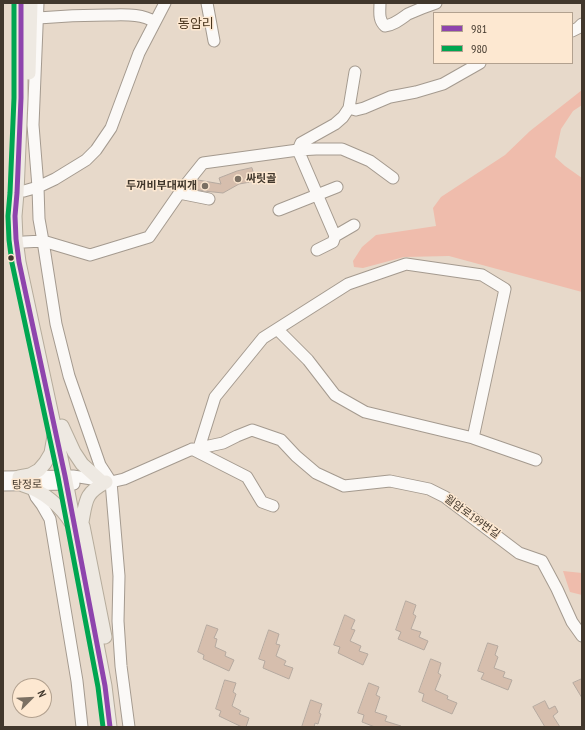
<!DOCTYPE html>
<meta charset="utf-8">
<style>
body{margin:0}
#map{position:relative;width:585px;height:730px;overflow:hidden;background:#e7d9ca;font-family:"PT Sans Narrow",sans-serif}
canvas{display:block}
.frame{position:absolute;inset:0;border:4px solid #41372c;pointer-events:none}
.legend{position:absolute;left:433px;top:12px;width:140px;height:52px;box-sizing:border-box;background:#fde8d1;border:1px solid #b2a18f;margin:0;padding:5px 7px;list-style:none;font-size:12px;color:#41372c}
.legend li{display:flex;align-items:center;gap:8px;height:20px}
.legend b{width:20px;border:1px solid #b2a18f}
.north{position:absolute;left:12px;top:678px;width:40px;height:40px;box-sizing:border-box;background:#fde8d1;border:1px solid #b2a18f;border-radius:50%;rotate:66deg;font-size:11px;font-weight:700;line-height:16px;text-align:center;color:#41372c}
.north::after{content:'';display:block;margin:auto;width:14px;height:18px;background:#7b7063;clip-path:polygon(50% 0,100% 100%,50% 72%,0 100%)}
</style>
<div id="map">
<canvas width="585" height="730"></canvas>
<div class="frame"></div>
<ul class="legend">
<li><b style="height:5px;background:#8e44ad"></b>981</li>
<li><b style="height:5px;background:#00a651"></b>980</li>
</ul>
<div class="north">N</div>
</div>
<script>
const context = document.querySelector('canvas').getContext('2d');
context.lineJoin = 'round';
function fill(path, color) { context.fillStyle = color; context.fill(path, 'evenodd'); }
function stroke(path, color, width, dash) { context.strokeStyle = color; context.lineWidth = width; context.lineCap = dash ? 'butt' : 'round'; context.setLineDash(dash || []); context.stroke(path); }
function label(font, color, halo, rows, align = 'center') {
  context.font = font + ' "PT Sans Narrow","Noto Sans KR",sans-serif'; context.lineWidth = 3; context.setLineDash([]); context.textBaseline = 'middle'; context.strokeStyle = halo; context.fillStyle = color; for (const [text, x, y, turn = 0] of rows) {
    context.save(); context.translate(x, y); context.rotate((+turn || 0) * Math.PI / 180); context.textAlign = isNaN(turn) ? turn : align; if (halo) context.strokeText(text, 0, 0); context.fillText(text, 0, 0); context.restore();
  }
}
const green = new Path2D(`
 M582,90V105L573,111L561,129L555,157L565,166L582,178V292L449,256L404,257L363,268L354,267L353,261L362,247L376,235L436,226L433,208L441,197L505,155L530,131Z
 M563,571L582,573V595L570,592Z`);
const building = new Path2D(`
 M252,168L256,181L239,184L223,193L204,191L193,189V186L198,180L221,184L219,178L237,171Z
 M406,601L416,605L413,614L416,616L411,629L421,632L419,637L428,641L424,650L398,639L401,632L396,630Z
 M345,615L355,620L351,629L355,630L350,641L361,646L359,651L368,654L363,665L338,653L340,647L334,645Z
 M207,625L218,629L214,638L217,639L215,647L226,652L225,656L234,660L229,671L203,659L204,655L198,652Z
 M269,630L279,634L276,644L280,645L276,656L286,661L284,665L293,668L289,679L263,668L265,661L259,659Z
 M488,643L498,646L495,655L498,657L494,668L505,672L503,677L512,680L508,690L481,679L484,673L478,671Z
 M431,659L441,663L438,673L441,675L435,690L448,696L447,699L457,703L452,714L422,701L424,694L419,692Z
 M582,679V698L573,683Z
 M225,680L236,683L233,692L236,694L232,706L241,711L239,714L249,718L246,727H242L219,716L221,711L216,709Z
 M369,683L379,687L376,695L380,697L375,712L387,716L385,721L401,726V727H375L362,722L364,715L358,713Z
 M311,700L322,704L319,713L321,714L318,724L315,723L314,727H302Z
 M545,701L549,709L555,706L558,712L553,716L560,727H545L533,707Z`);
const minor = new Path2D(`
 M38,3L33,125L38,187L39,219L43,241L56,324L69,376L100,465L111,482L119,576L118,621L121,666L129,727
 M207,3L214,41
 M380,3C380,11 378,20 385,26C394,25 401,19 408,14C417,10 427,6 436,3
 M38,18C61,16 84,15 107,15C123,15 141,13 155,22
 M572,31L578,28L582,24
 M355,72L349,108L343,117L335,124L301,143L298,150L316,149H342L370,161L393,178
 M349,108L356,110L364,108L390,97L416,92L443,84L480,63
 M24,191L38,187L55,179L86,160L96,150L111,128L139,53L165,3
 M179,193L209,199
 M279,210L337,187
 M335,236L354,225
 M24,242L43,241L90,255L149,237L183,188L203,163L298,150L335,236L333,242L317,250
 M473,438L536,460
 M199,448L215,397L263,338L348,284L406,264L482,275L505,289L473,438L365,412L335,395L308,360L277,329
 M192,449L247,477L262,502L273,506
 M3,477L73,476L111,482L124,479L190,450L223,443L237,436L252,430L281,440L296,456L316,473L344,486L390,481L429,489L445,497L519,553L542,561L557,589L572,622L582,636
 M3,485L74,484
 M32,487L36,497L42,505L50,519L77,681L82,727`);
const major = new Path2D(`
 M21,3V98L17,193L15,216L16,239L19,262L65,476L105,686L110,727
 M29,73L31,3
 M62,426L74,452L82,464L101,481
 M19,477L30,475L39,470L45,463L51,453L54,436
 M23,485C43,491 61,506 72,524
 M82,522C86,500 85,493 106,482
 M83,526L105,637`);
const bus1 = new Path2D(`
 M21,3V98L17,193L15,216L16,239L19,262L65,476L105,686L110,727`);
const bus2 = new Path2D(`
 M14,3V98L10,193L8,216L9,240L12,263L58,477L98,687L103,727`);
const markers = [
 [238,179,4,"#7b7063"],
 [205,186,4,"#7b7063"],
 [11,258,3.5,"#41372c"]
];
const poiNames = [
 ["싸릿골",246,179],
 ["두꺼비부대찌개",197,186,"right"]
];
const streetNames = [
 ["탕정로",27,485,-1],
 ["월암로199번길",472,517,36]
];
const quarterNames = [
 ["동암리",196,24]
];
fill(green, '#efbcac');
fill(building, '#d6bead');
stroke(building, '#b5a99f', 1);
stroke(minor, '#a49a8f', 13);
stroke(major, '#b6ac9c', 15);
stroke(minor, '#fbf9f7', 11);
stroke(major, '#eee9e2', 13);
stroke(bus1, '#8e44ad', 5);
stroke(bus2, '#00a651', 5);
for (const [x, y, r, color] of markers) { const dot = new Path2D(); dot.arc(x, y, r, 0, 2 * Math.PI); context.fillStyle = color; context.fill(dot); stroke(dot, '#fde8d1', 1.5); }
label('bold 11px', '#41372c', '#fde8d1', poiNames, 'left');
label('11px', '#41372c', '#fde8d1', streetNames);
label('13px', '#49351d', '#fde8d1', quarterNames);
</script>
